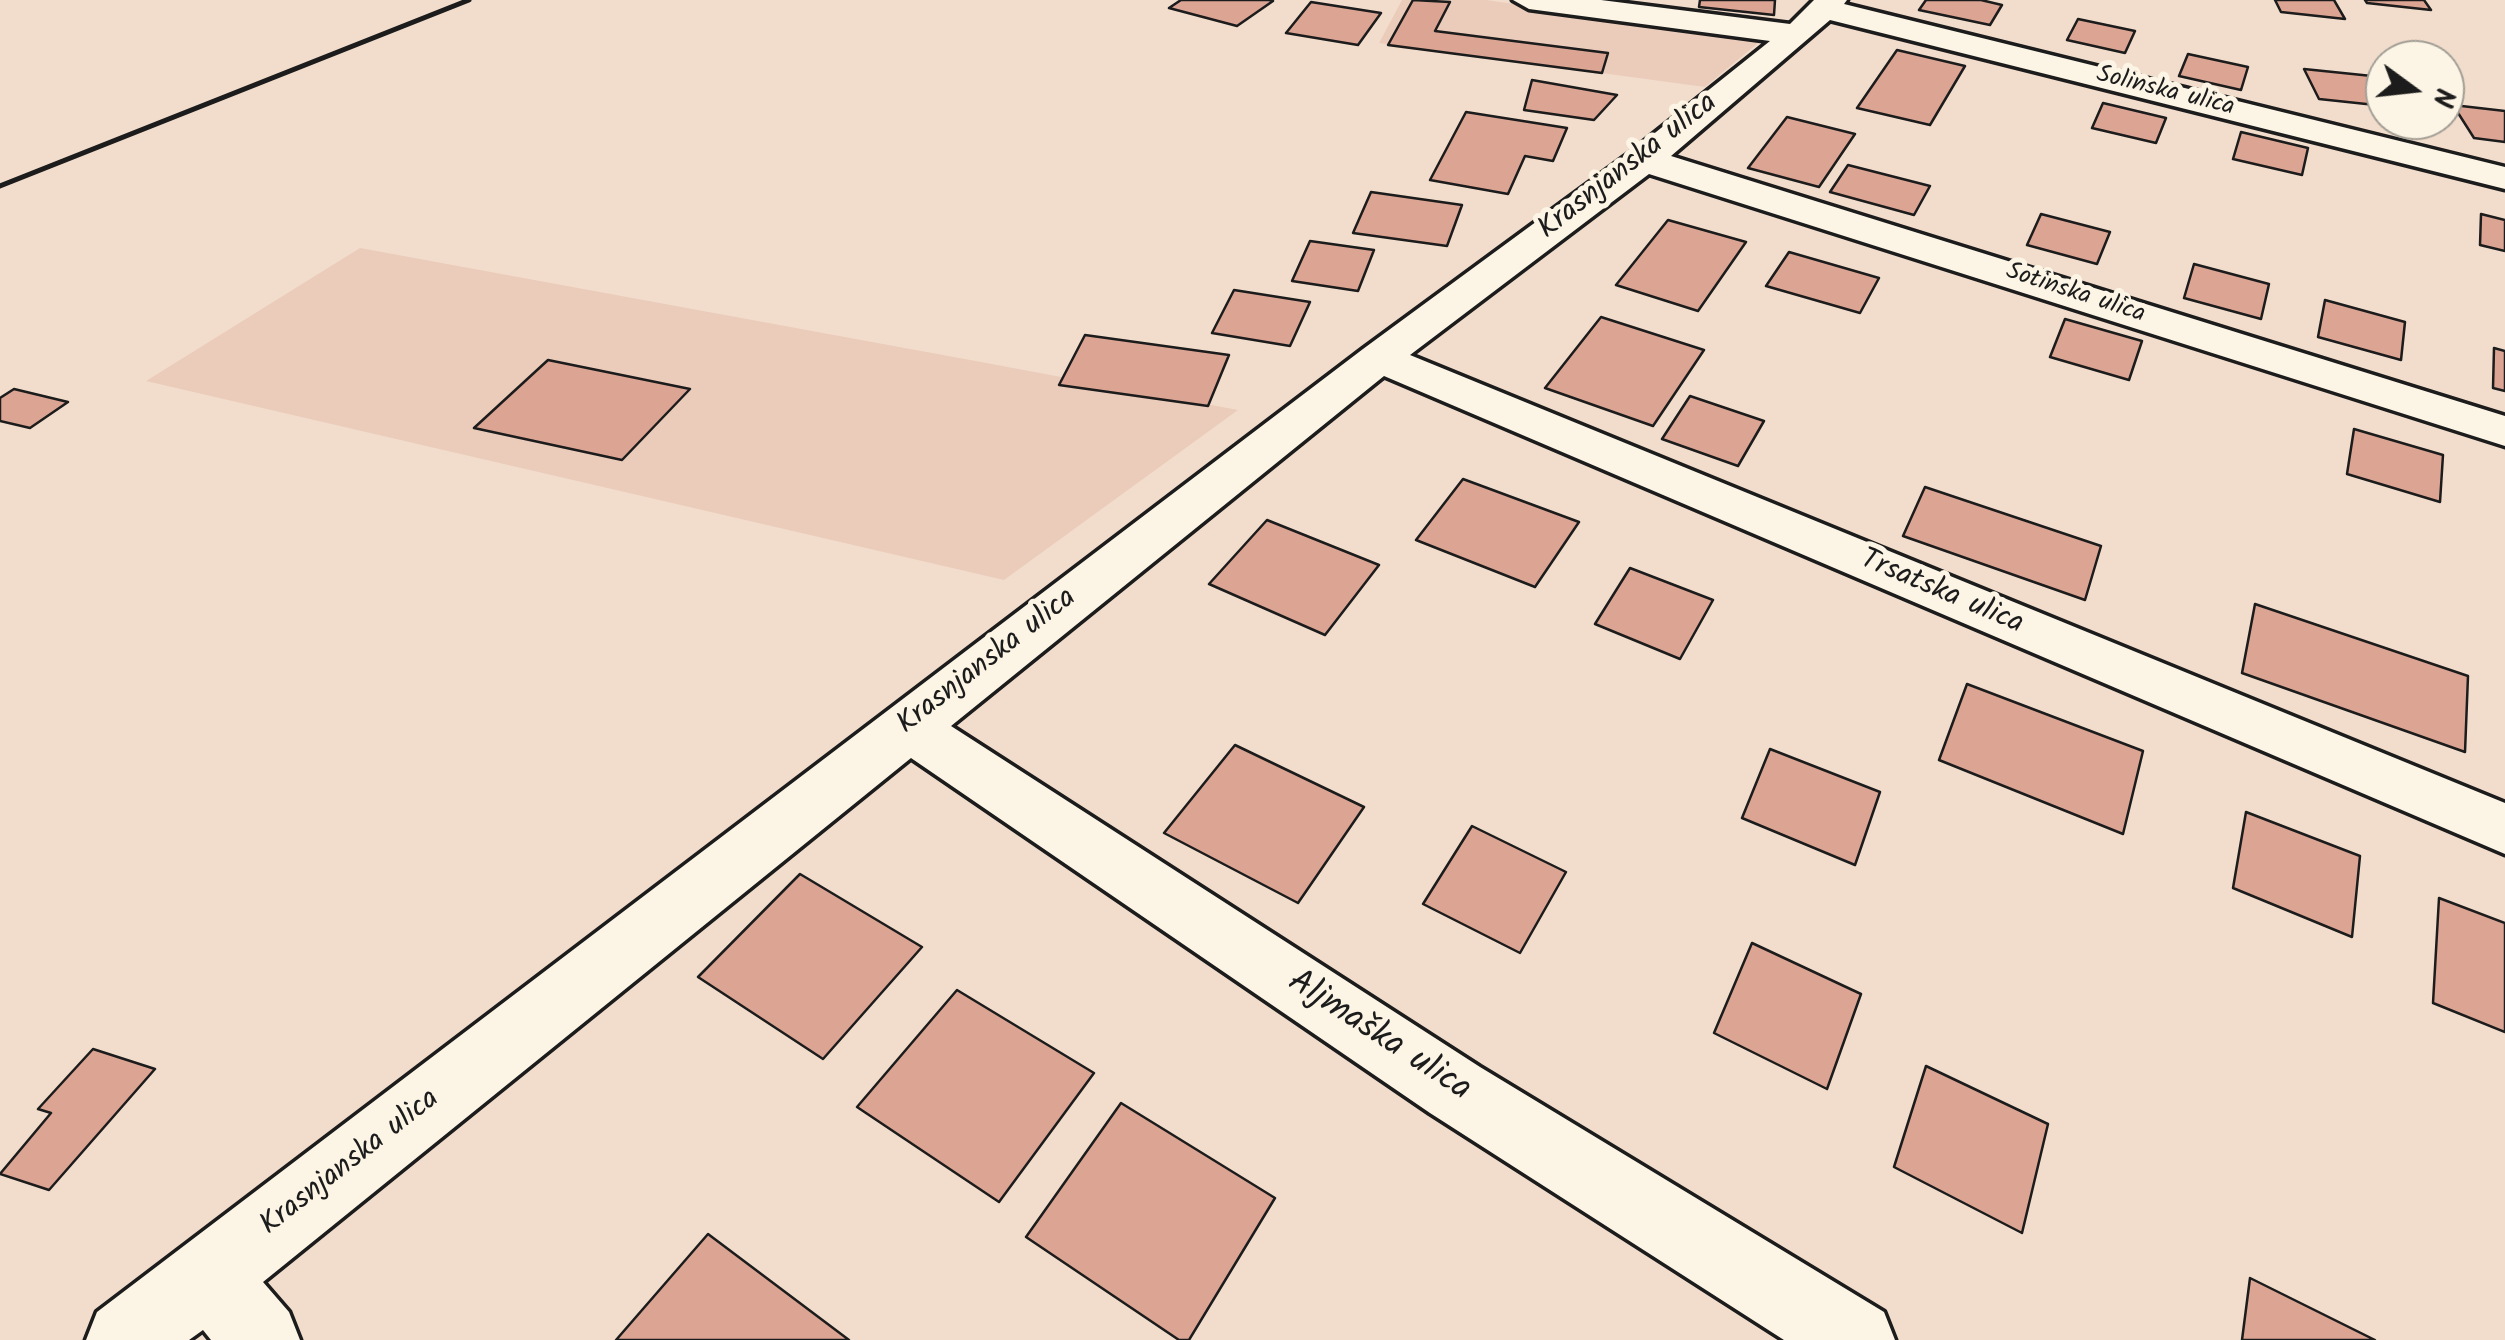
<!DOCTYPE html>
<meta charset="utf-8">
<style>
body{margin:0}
#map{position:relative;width:2505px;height:1340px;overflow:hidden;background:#f2ddcc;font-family:Kalam,sans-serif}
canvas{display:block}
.north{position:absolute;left:2365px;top:40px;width:100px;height:100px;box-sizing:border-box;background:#fcf5e5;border:2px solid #a29e95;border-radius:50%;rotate:105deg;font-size:28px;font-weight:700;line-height:40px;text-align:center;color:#1c1c1c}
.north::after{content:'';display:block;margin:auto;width:35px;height:45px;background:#1c1c1c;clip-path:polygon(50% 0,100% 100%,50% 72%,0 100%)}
</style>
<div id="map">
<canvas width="2505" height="1340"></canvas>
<div class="north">N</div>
</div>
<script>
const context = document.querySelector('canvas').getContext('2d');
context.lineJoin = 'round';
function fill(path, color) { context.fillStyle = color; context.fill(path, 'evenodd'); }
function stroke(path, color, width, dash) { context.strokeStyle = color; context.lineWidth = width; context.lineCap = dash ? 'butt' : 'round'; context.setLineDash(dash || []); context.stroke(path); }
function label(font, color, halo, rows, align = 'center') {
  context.font = font + ' Kalam,sans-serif'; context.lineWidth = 10; context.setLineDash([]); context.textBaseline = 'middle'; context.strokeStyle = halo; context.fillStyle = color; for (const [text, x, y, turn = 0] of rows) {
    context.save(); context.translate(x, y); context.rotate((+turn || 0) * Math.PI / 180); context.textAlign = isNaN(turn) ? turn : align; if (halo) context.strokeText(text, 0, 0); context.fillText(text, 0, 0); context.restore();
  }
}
const built = new Path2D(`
 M1402,0H1486L1763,39L1705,87L1379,43Z
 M360,248L981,362L1238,410L1004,580L146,381Z`);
const building = new Path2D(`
 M1181,0H1269L1273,1L1237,26L1169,8Z
 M1413,0L1450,2L1435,31L1608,53L1602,73L1388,45Z
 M1700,0H1775L1774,15L1699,7Z
 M1926,0H1981L2002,5L1990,25L1919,10Z
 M2275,0H2334L2345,19L2281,12Z
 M2365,0H2424L2431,10L2367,3Z
 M1311,2L1381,13L1358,45L1286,33Z
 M2078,19L2135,31L2125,53L2067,40Z
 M1897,50L1965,66L1930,125L1857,108Z
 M2188,54L2248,67L2241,90L2179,76Z
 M2304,69L2372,76L2385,106L2319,99Z
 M1532,80L1617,95L1594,120L1524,110Z
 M2103,103L2166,118L2156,143L2092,128Z
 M2453,105L2505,111V142L2474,138Z
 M1466,112L1567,128L1553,161L1525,156L1508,194L1430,180Z
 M1787,117L1855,134L1819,187L1748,168Z
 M2241,132L2308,148L2302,175L2233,159Z
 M1848,165L1930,186L1914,215L1830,192Z
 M1371,192L1462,205L1447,246L1353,233Z
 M2041,214L2110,232L2097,264L2027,245Z
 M2481,214L2505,220V251L2480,245Z
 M1668,220L1746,242L1698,311L1616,285Z
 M1310,241L1374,250L1358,291L1292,281Z
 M1789,252L1879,278L1860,313L1766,286Z
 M2194,264L2269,284L2261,319L2184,298Z
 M1234,290L1310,302L1290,346L1212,333Z
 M2325,300L2405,322L2401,360L2318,337Z
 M1601,317L1704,350L1653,426L1545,388Z
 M2065,319L2142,341L2129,380L2050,357Z
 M1085,335L1229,355L1208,406L1059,385Z
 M2494,348L2505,351V391L2493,388Z
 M548,360L690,389L622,460L474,428Z
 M14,389L68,402L30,428L0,421V398Z
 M1690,396L1764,421L1738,466L1662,439Z
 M2354,429L2443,455L2440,502L2347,474Z
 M1463,479L1579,522L1535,587L1416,540Z
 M1925,487L2101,546L2085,600L1903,536Z
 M1267,520L1379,565L1325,635L1209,584Z
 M1630,568L1713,600L1680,659L1595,624Z
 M2255,604L2468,676L2465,752L2242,673Z
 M1967,684L2143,751L2123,834L1939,760Z
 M1235,745L1364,807L1298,903L1164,833Z
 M1770,749L1880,792L1855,865L1742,818Z
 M2246,812L2360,856L2352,937L2233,888Z
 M1472,826L1566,872L1520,953L1423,904Z
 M800,874L922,947L823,1059L698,977Z
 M2439,898L2505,923V1032L2433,1003Z
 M1752,943L1861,994L1827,1089L1714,1033Z
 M957,990L1094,1073L999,1202L857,1107Z
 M93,1049L155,1069L49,1190L0,1174L51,1113L38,1109Z
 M1926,1066L2048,1124L2022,1233L1894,1167Z
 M1121,1103L1275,1198L1189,1340H1179L1026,1237Z
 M708,1234L849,1340H616Z
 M2250,1278L2375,1340H2242Z`);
const street = new Path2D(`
 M1513,0H1601L1790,24L1814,0H1847L1844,4L2505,167V189L1830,20L1671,156L2505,416V446L1649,174L1410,355L2505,803V854L1384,376L951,726L1480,1067L1884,1312L1895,1340H1784L1430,1113L911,758L263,1282L289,1312L300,1340H211L203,1330L189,1340H86L97,1312L1363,349L1631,152L1770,41L1529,9Z`);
const rail = new Path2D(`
 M0,186L469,0`);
const farStreetnames = [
 ["Solinska ulica",2165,93,14],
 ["Sotinska ulica",2075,295,18]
];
const streetNames = [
 ["Krasnjanska ulica",1629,168,-38],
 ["Trsatska ulica",1941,594,23],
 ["Krasnjanska ulica",988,663,-38],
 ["Krasnjanska ulica",351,1164,-38]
];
const nearStreetnames = [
 ["Aljmaška ulica",1378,1038,33]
];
fill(built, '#ebccbb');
fill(building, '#dba493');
stroke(building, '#1c1c1c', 2.5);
stroke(street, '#1c1c1c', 7);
fill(street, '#fcf5e5');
stroke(rail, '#1c1c1c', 5);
label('25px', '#1c1c1c', '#fcf5e5', farStreetnames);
label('30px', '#1c1c1c', '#fcf5e5', streetNames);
label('35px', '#1c1c1c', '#fcf5e5', nearStreetnames);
</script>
